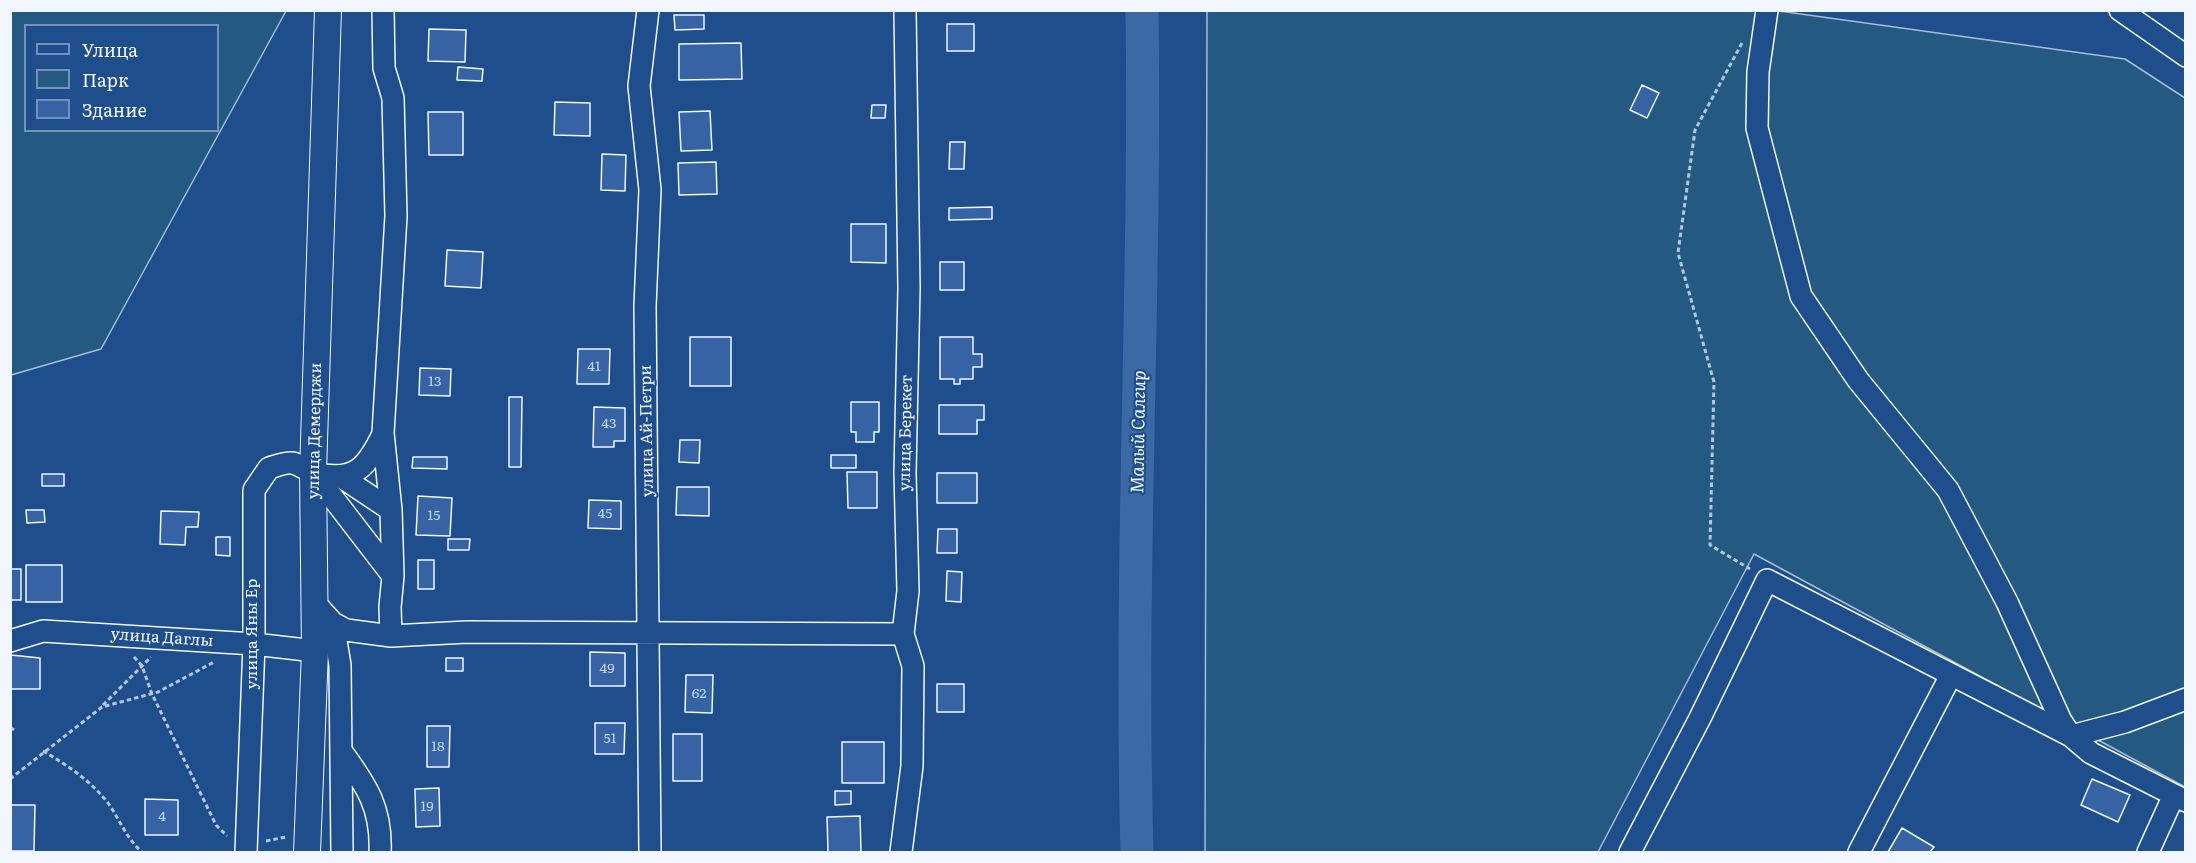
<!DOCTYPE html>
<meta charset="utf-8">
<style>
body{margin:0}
#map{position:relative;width:2196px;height:863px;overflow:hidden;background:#1f4e8c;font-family:Literata,serif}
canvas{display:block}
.frame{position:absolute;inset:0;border:12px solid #f2f6ff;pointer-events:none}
.legend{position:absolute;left:24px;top:24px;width:195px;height:108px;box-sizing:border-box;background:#1f4e8c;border:2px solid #7391ba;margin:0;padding:8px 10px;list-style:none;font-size:18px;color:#f2f6ff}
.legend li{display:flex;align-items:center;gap:12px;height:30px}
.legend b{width:30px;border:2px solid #7391ba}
</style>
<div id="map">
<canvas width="2196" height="863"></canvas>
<div class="frame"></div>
<ul class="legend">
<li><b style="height:8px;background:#1f4e8c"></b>Улица</li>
<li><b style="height:16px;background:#245a82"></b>Парк</li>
<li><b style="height:16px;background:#3563a3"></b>Здание</li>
</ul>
</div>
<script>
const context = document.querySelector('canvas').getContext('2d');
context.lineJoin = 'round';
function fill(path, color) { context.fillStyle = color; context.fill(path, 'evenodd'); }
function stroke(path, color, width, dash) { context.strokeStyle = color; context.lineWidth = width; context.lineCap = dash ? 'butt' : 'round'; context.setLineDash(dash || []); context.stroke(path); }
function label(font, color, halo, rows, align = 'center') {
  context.font = font + ' Literata,serif'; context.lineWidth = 4.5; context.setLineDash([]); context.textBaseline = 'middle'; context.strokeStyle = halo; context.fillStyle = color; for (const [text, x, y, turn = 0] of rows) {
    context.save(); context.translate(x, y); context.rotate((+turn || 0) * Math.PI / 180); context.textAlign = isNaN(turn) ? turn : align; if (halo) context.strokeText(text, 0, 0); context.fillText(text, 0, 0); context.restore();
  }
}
const green = new Path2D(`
 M11,10L286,11L101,349L11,375ZM26,26H218V130H26Z
 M1207,11H1779L2125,59L2185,98V787L1754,554L1598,852H1205Z`);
const river = new Path2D(`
 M1137,852C1129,572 1146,291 1142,10`);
const building = new Path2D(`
 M674,15H704V29L675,30Z
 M947,24H974V51H947Z
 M429,29L466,30L465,62L428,61Z
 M741,43L742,79L679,80V44Z
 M458,67L483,69L482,81L457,80Z
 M1642,85L1659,93L1647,118L1630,110Z
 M555,102L590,103V136L554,135Z
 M872,105H886L885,118H871Z
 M710,111L712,150L681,151L679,112Z
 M428,112H463V155H429Z
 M950,142H965L964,169H949Z
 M602,154L626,155L625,191L601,190Z
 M716,162L717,194L679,195L678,163Z
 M992,207V219L949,220V208Z
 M851,224H886V263L851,262Z
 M447,250L483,252L481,288L445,286Z
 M940,262H964V290H940Z
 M690,337H731V386H690Z
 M940,337H973V354H982V367H973V379H960V384H954V379H940Z
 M578,349H610L609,384H577Z
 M420,368L451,369L450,396L419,395Z
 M509,397H522L521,467H509Z
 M851,402H879V432H874V442H856V432H851Z
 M939,405H984V420H977V434H939Z
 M594,407L625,408V441H614V447H593Z
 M680,440H700L699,463L679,462Z
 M831,455H856V468H831Z
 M413,457H447V469L412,468Z
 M847,472H877V508H848Z
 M937,473H977V503H937Z
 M42,474H64V486H42Z
 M677,487H709V516L676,515Z
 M418,496L452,498L450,536L416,535Z
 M589,500L621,501V529L588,528Z
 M26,510H44L45,522L27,523Z
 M161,511L199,512L198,527H186L185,545L160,544Z
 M938,529H957V553H937Z
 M216,537H230V556L216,555Z
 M448,539H470L469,550H448Z
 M418,560H434V589H418Z
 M26,565H62V602H26Z
 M10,569H21V600H10Z
 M947,571L962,572L961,602L946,601Z
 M590,652L625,653V686H590Z
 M11,655L40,658V689H11Z
 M446,658H463V671H446Z
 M686,675H713L712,713L685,712Z
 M937,684H964V712H937Z
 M595,723H625L624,754H595Z
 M427,726H450L449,767H427Z
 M673,734H702V781H673Z
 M842,742H884V783H842Z
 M2092,779L2130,795L2118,822L2081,805Z
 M439,788L440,826L416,827L415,789Z
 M835,791H851V804L835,805Z
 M145,799L178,800V835H145Z
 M10,805H35L34,851H10Z
 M860,816L861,852H828L827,817Z
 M1902,828L1934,847L1930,852H1888Z`);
const path = new Path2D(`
 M1742,43L1695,130L1678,253L1714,382L1710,545L1750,569
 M134,657L142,666L152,694L216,825L227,836
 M103,705L151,657
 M10,728L15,730
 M43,751C67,765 90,780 108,803C120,820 126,838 142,852
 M10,779L102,707L158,692L214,662
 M266,841L286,837`);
const minor = new Path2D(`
 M383,10L384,68L393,98L396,216L383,433L391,510L393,576L390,607L391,636
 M648,10L639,86L650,190L645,306L650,852
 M1767,10L1758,72L1757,128L1801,296L1858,380L1948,490L2007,602L2061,721L2071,736
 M2120,10L2186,56
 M313,472L393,576
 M340,476L391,510
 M314,602L333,623L346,630L391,636L467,632L903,634
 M333,623L340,665L342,852
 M10,641L43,631L254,644L315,651
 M2071,736L2125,722L2186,699
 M342,752C367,786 382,809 380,852
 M246,852L254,644V490L269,468C276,466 286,462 292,463C300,464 307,471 314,473C355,483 367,467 383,434
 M901,852L912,766L913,666L903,634L908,591L905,473L909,288L905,10
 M1630,852L1700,718L1767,580L2071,736L2091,753L2186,801
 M1859,852L1951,675
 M2148,852L2174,795`);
const major = new Path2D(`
 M307,852L315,651L313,472L328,10`);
const numberNames = [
 ["41",594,367],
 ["13",435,382],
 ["43",609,424],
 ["45",605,514],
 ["15",434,516],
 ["49",607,669],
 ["62",699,694],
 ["51",610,739],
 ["18",438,747],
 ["19",427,807],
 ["4",162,817]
];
const streetNames = [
 ["улица Демерджи",315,431,-89],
 ["улица Ай-Петри",647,431,-91],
 ["улица Берекет",906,433,-89],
 ["улица Яны Ер",252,634,-90],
 ["улица Даглы",162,638,4]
];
const waterNames = [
 ["Малый Салгир",1139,432,-89]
];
fill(green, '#245a82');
stroke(green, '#a8bbd7', 1.5);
stroke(river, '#3b69a3', 33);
fill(building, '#3563a3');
stroke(building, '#f2f6ff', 1.5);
stroke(minor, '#f2f6ff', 24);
stroke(major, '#f2f6ff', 28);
stroke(path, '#b3c4dc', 3, [4.5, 3]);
stroke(minor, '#1f4e8c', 21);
stroke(major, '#1f4e8c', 26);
label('14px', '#c3d1e8', null, numberNames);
label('16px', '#f2f6ff', '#1f4e8c', streetNames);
label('italic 18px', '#f2f6ff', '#1f4e8c', waterNames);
</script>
